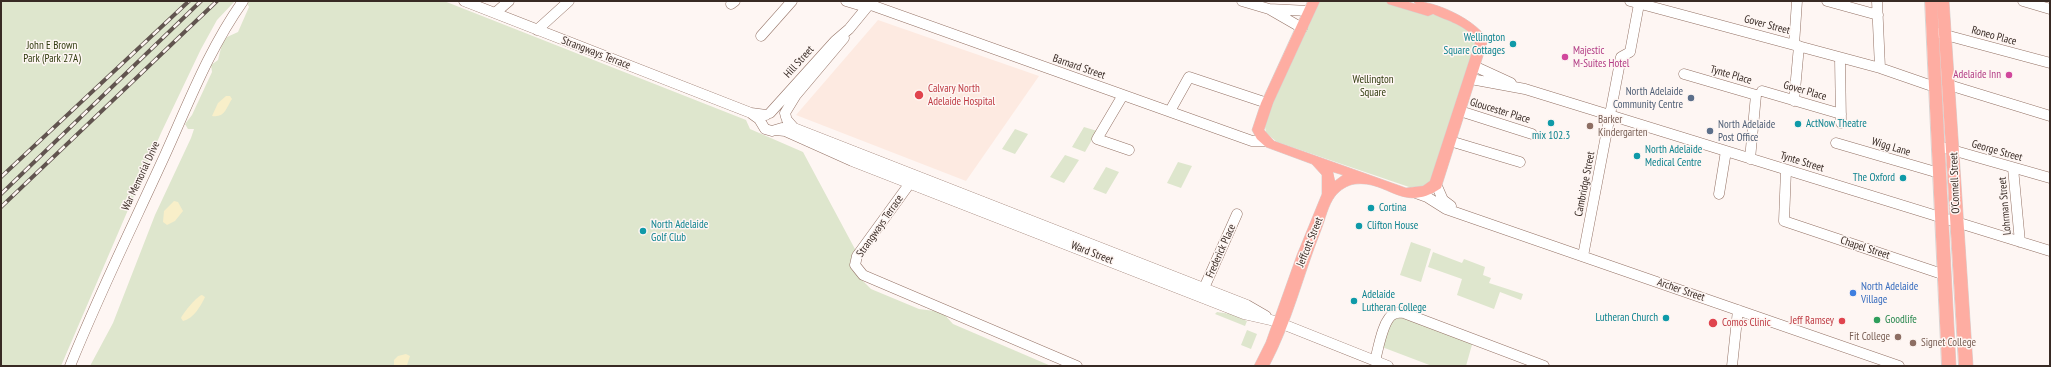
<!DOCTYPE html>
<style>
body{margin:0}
#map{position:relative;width:2051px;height:367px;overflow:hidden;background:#fef6f3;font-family:"PT Sans Narrow",sans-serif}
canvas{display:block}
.frame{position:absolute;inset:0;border:2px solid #382a24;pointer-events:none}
</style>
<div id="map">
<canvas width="2051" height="367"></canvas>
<div class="frame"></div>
</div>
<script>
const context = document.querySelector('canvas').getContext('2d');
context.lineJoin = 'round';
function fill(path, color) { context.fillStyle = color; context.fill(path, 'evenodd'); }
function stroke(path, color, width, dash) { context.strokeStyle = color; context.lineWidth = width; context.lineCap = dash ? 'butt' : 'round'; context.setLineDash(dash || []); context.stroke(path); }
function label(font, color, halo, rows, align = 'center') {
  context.font = font + ' "PT Sans Narrow",sans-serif'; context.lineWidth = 3; context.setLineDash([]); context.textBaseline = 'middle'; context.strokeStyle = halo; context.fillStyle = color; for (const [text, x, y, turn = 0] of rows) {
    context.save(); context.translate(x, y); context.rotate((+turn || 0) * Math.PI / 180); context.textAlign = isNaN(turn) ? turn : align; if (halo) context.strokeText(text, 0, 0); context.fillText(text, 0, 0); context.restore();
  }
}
const medical = new Path2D(`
 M878,20L1039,76L966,181L796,115Z`);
const green = new Path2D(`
 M1,1H235L217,20L201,49L161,133L61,366H1Z
 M246,1H444L746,120L750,129L803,152L856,251L850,261L851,269L871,289L919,309L942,312L953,324L1051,366H90L113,323L155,215L191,138L194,129H188L185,124L192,115L212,72L211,65L218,60L222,44L227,37L238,32L249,7Z
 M1320,1H1389L1459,22L1478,35L1436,175L1425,187H1409L1277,142L1266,133L1264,121Z
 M1084,127L1097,131L1085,152L1072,147Z
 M1015,129L1028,134L1015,154L1002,149Z
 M1065,155L1079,160L1064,183L1050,177Z
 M1178,162L1192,166L1181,188L1167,183Z
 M1106,167L1119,172L1106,194L1093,189Z
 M1411,242L1431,249L1421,282L1400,275Z
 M1433,252L1462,263L1464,259L1485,267L1483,275L1491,278L1489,283L1523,294L1521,300L1500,292L1494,309L1457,295L1462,279L1428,267Z
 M1217,312L1231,314L1247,321L1245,326L1215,314Z
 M1398,315L1473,341L1466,366H1432L1382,347L1389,321Z
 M1247,330L1257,334L1251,349L1241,345Z`);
const sand = new Path2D(`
 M226,96H230L232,99C226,108 225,118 212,116L218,103Z
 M174,201L178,202L183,211L175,221L167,225L163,222L164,211Z
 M202,295L205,297C201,306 193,319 183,321L181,318C184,312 197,296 202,295Z
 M406,354L410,356L407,365L394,366V360L398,356Z`);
const minor = new Path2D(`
 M464,1L751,113L766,115
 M846,1L866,7
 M860,1L1252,141H1266
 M1242,1L1269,9
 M1630,1L1880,68L1935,87
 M1827,1L1878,15
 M1877,1L1880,68
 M2023,1L2050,9
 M731,4L735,1
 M495,13L509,1
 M1302,28L1269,9L1309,11
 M537,30L569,1
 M1938,33L2050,63
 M761,36L792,1
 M1794,45L1797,1
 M1840,58L1841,123
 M1474,66L1511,83
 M1684,74L1756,95L1750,159
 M1471,79L1525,89L2050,251
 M1949,85L2050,116
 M1762,91L1841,114
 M1123,95L1097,139L1129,150
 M1794,101L1799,46
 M1170,111L1189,77L1267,103
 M1460,111L1532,134
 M770,113L835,41L849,29L872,1
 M752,114L759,119L765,129L772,131L782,128
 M786,117L785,113L796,95L844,38
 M787,120L794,128L1247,305L1266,316
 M776,130L785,131L852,161L1244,314L1275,321L1388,366
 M1450,141L1520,162
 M1836,143L1939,173
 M1938,146L2050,178
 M2013,168L2020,242
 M1786,170L1784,221L1945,275
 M913,179L857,256L855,265L863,275L1077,366
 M1436,184L1443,200L1451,206
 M1416,193L1427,197L1446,209L1899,366
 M1719,194L1726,151
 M1583,256L1621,57L1630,52L1639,4
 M1204,288L1237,214
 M1375,361C1378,350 1383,318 1394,314C1397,312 1401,313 1404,313L1544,366
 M70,366C99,294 133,225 165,155C189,102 209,49 243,1
 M1732,366L1738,310`);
const major = new Path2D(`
 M1308,1H1320L1273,103L1264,130L1274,141L1406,188L1423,186L1430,181L1476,40C1466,25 1448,21 1433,14L1428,16L1388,4L1386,1H1405L1416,4L1413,1C1436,1 1476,20 1488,40L1441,188C1403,214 1388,180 1355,184C1347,185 1340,190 1335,196C1328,205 1325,220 1321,230C1303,275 1292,323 1269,366H1254L1266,342L1297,255L1322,194V175L1312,164L1266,147L1257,139L1252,130L1261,103ZM1333,172L1343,175L1335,181Z
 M1925,1H1937L1956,366H1942Z
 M1937,1H1949L1973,366H1959Z`);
const rail = new Path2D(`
 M1,177L189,1
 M1,194L201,1
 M1,207L217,1`);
const markers = [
 [1513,44,4,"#0f9aa8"],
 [1565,57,4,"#d1479c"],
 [2009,75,4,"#d1479c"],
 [919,95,5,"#e0444e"],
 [1691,98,4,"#5c6f8a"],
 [1551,123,4,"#0f9aa8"],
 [1798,124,4,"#0f9aa8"],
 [1590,126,4,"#8d6e63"],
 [1710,131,4,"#5c6f8a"],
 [1637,156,4,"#0f9aa8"],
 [1903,178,4,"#0f9aa8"],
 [1371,208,4,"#0f9aa8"],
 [1359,226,4,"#0f9aa8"],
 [643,231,4,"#0f9aa8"],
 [1853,293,4,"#3f7fe0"],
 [1354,301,4,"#0f9aa8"],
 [1666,318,4,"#0f9aa8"],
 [1877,320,4,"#2e9e5b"],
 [1842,321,4,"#e0444e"],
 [1713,323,5,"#e0444e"],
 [1898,337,4,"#8d6e63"],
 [1913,343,4,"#8d6e63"]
];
const streetNames = [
 ["Gover Street",1767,25,15],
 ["Roneo Place",1994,36,15],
 ["Strangways Terrace",596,53,21],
 ["Hill Street",799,62,-48],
 ["Barnard Street",1079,67,19],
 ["Tynte Place",1731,75,16],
 ["Gover Place",1805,91,16],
 ["Gloucester Place",1500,111,17],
 ["Wigg Lane",1891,147,17],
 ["George Street",1997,151,16],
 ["Tynte Street",1802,162,17],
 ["War Memorial Drive",141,176,-65],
 ["O'Connell Street",1955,183,-92],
 ["Cambridge Street",1585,184,-79],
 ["Lohrman Street",2005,206,-95],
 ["Strangways Terrace",880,226,-55],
 ["Jeffcott Street",1310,242,-68],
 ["Chapel Street",1865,248,18],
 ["Frederick Place",1221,251,-66],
 ["Ward Street",1092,253,21],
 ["Archer Street",1681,290,19]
];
const cultureNames = [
 ["Wellington",1505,38,"right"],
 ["Square Cottages",1505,51,"right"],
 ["ActNow Theatre",1806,124],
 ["mix 102.3",1551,136,"center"],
 ["North Adelaide",1645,150],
 ["Medical Centre",1645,163],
 ["The Oxford",1895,178,"right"],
 ["Cortina",1379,208],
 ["North Adelaide",651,225],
 ["Golf Club",651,238],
 ["Clifton House",1367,226],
 ["Adelaide",1362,295],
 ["Lutheran College",1362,308],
 ["Lutheran Church",1658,318,"right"]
];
const parkNames = [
 ["John E Brown",52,46],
 ["Park (Park 27A)",52,59],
 ["Wellington",1373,80],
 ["Square",1373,93]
];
const hotelNames = [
 ["Majestic",1573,51],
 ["M-Suites Hotel",1573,64],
 ["Adelaide Inn",2001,75,"right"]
];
const healthNames = [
 ["Calvary North",928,89],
 ["Adelaide Hospital",928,102],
 ["Jeff Ramsey",1834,321,"right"],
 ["Comos Clinic",1722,323]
];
const serviceNames = [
 ["North Adelaide",1683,92],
 ["Community Centre",1683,105],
 ["North Adelaide",1718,125,"left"],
 ["Post Office",1718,138,"left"]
];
const educationNames = [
 ["Barker",1598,120],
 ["Kindergarten",1598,133],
 ["Fit College",1890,337,"right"],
 ["Signet College",1921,343]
];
const shopNames = [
 ["North Adelaide",1861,287],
 ["Village",1861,300]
];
const leisureNames = [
 ["Goodlife",1885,320]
];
fill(medical, '#fdeae1');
fill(green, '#dee6cd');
fill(sand, '#f8efc9');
stroke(minor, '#937164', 11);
stroke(major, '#d7d4d3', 1);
stroke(minor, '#fff', 10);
fill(major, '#feada2');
stroke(rail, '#61544f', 4);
stroke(rail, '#fef6f3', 2.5, [8]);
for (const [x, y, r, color] of markers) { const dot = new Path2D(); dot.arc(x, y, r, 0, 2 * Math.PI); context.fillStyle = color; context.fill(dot); stroke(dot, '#fef6f3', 1.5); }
label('11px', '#382a24', '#fef6f3', streetNames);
label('11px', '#0d838f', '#fef6f3', cultureNames, 'left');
label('11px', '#303b0e', '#fef6f3', parkNames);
label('11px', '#b23c85', '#fef6f3', hotelNames, 'left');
label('11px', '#be3a42', '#fef6f3', healthNames, 'left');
label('11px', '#4e5e75', '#fef6f3', serviceNames, 'right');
label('11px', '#785e54', '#fef6f3', educationNames, 'left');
label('11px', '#366cbe', '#fef6f3', shopNames, 'left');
label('11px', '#27864d', '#fef6f3', leisureNames, 'left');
</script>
